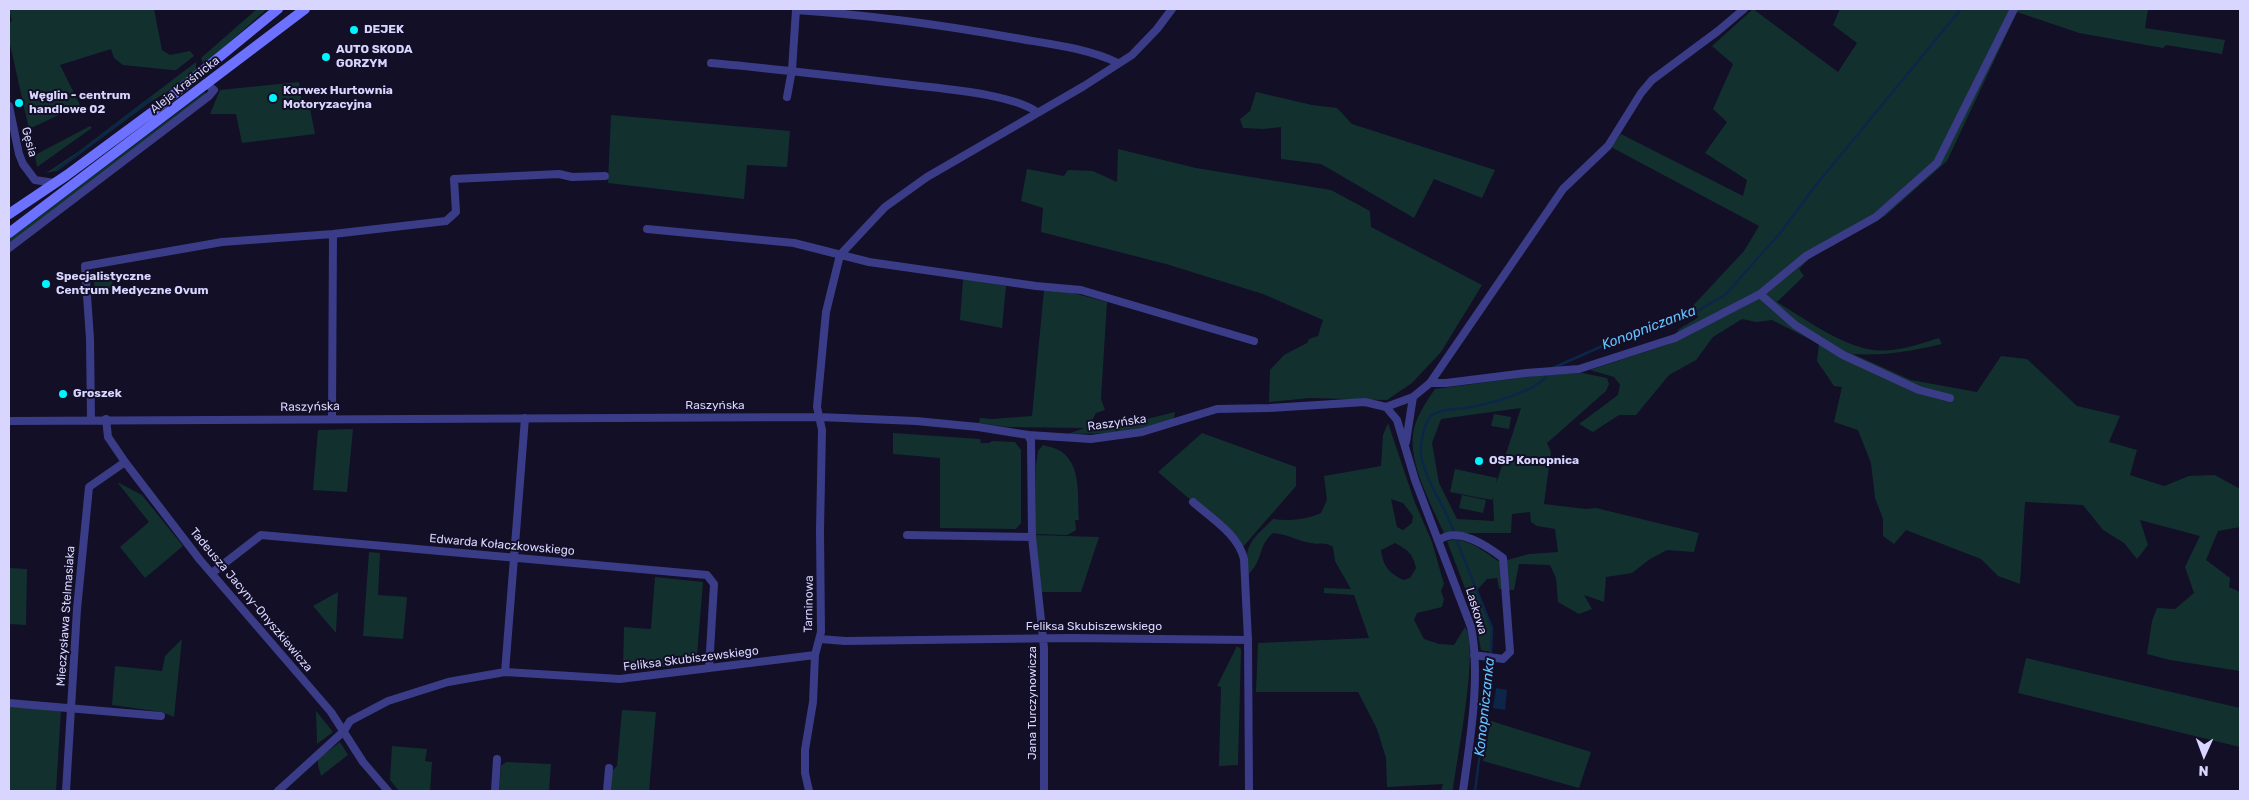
<!DOCTYPE html>
<meta charset="utf-8">
<style>
body{margin:0}
#map{position:relative;width:2249px;height:800px;overflow:hidden;background:#120f27;font-family:Rubik,sans-serif}
canvas{display:block}
.frame{position:absolute;inset:0;border:10px solid #d8d5ff;pointer-events:none}
.north{position:absolute;left:2179px;top:730px;width:50px;height:50px;-webkit-text-stroke:4px #120f27;paint-order:stroke;rotate:182deg;font-size:14px;font-weight:700;line-height:20px;text-align:center;color:#d8d5ff}
.north::after{content:'';display:block;margin:auto;width:18px;height:22px;background:#d8d5ff;clip-path:polygon(50% 0,100% 100%,50% 72%,0 100%)}
</style>
<div id="map">
<canvas width="2249" height="800"></canvas>
<div class="frame"></div>
<div class="north">N</div>
</div>
<script>
const context = document.querySelector('canvas').getContext('2d');
context.lineJoin = 'round';
function fill(path, color) { context.fillStyle = color; context.fill(path, 'evenodd'); }
function stroke(path, color, width, dash) { context.strokeStyle = color; context.lineWidth = width; context.lineCap = dash ? 'butt' : 'round'; context.setLineDash(dash || []); context.stroke(path); }
function label(font, color, halo, rows, align = 'center') {
  context.font = font + ' Rubik,sans-serif'; context.lineWidth = 4; context.setLineDash([]); context.textBaseline = 'middle'; context.strokeStyle = halo; context.fillStyle = color; for (const [text, x, y, turn = 0] of rows) {
    context.save(); context.translate(x, y); context.rotate((+turn || 0) * Math.PI / 180); context.textAlign = isNaN(turn) ? turn : align; if (halo) context.strokeText(text, 0, 0); context.fillText(text, 0, 0); context.restore();
  }
}
const green = new Path2D(`
 M9,9H154L162,50L170,55L190,51L194,56L176,70H172L123,65L114,58L111,49L60,65L80,105L29,129L9,40V23L12,21Z
 M257,9H267L206,63H203L201,58Z
 M1753,9L1838,72L1857,43L1833,25L1840,9H2148L2145,28L2225,40L2222,54L2166,45L2163,48L2079,33L2017,12L1947,161L1885,216L1811,257L1799,269L1804,276L1777,302C1803,318 1844,347 1874,350C1896,353 1919,344 1939,338L1942,344C1910,351 1885,356 1853,354L1911,380L1977,392L2001,356L2027,359L2077,406L2120,416L2109,442L2137,450L2130,475L2164,486L2189,476L2215,475L2240,489V527L2218,531L2206,560L2230,578L2229,587L2240,592V671L2170,660L2147,654L2152,621L2157,608L2175,609L2194,593L2185,567L2200,536L2140,520L2148,545L2137,559L2124,543L2103,530L2083,505L2025,502L2020,584L1998,576L1981,559L1906,530L1894,544L1883,536V519L1875,498L1871,463L1858,430L1834,422L1842,387L1834,386L1817,361L1819,344L1772,320L1756,322L1742,319L1713,337L1696,360L1669,375L1636,415H1619L1593,432L1579,424L1618,395L1620,385L1614,377L1590,370L1670,344L1679,329L1699,317L1689,310L1744,251L1759,226L1611,147L1621,134L1743,196L1747,180L1705,153L1727,122L1713,109L1733,64L1712,46Z
 M196,62V70L189,78L149,103L68,163L56,171L46,173L79,151Z
 M299,82L302,103H309L315,134L242,143L236,114H210L220,90Z
 M205,92L206,95L9,244V239Z
 M1256,92L1312,105L1337,108L1352,124L1495,170L1482,198L1434,179L1414,218L1321,164L1281,159V127L1264,129L1243,128L1240,119L1250,111Z
 M611,115L790,131L787,167L747,165L744,199L608,183Z
 M90,126L92,128L37,167L35,155Z
 M1118,149L1196,168L1331,190L1370,211L1371,227L1482,285L1441,352L1412,383L1387,400L1310,398L1269,402L1270,370L1284,355L1307,343L1309,339L1318,336L1323,320L1263,294L1166,264L1041,232L1043,208L1021,201L1027,169L1064,176L1068,170L1093,171L1117,182Z
 M106,272L108,279H112L113,289L95,290L93,278L97,274Z
 M963,279L1006,286L1002,328L960,320Z
 M1044,290L1069,292L1107,302L1101,399L1105,410L1096,413L1088,428L1119,426L1175,412L1174,418C1140,435 1104,433 1067,434L1085,428L1008,427L979,423L980,418L992,419L1032,416Z
 M1582,373L1607,378L1609,384L1606,391L1547,443L1551,452L1544,504L1586,509L1596,508L1699,533L1694,552L1667,550L1650,559L1632,573L1606,577L1604,602L1584,595L1592,609L1579,614L1558,602L1556,578L1550,565L1519,564L1514,590L1499,589L1497,578L1487,579L1477,590L1492,628L1491,652L1481,650L1474,612L1447,541C1467,536 1484,552 1500,562L1529,554L1558,552L1555,529L1537,526L1531,522L1530,512L1512,514L1511,533H1444C1432,506 1409,465 1413,434C1415,418 1426,402 1435,389L1542,375ZM1521,408L1496,484L1497,478L1455,469L1450,492L1492,500L1493,497L1494,521L1457,519L1439,483L1432,443L1441,419Z
 M1494,414L1511,417L1509,429L1491,426Z
 M1388,423L1415,503L1432,542L1444,584L1441,591L1444,599L1442,607L1417,613L1414,620L1424,639L1439,644L1454,645L1465,627C1480,646 1456,762 1453,791H1441L1443,784L1387,787L1386,758L1377,729L1358,692H1256L1258,643L1369,638L1354,595L1324,593V588L1351,589L1335,561L1333,547C1325,541 1320,545 1311,543C1297,541 1288,534 1273,533C1258,545 1264,559 1248,575C1242,545 1254,538 1273,519C1291,521 1305,520 1321,513L1327,500L1324,476L1381,466L1383,435ZM1391,499L1403,503L1413,516L1412,523L1403,530L1397,527ZM1395,543C1408,550 1413,554 1416,568L1410,578L1403,580C1389,573 1383,566 1381,550Z
 M353,429L347,492L313,490L318,430Z
 M893,433L980,439L981,443H989L992,441L1015,442L1021,450V523L1016,529L940,528V458L893,454Z
 M1202,433L1296,467V486L1242,548L1227,531L1158,472Z
 M1043,445C1049,447 1057,448 1062,452C1082,467 1077,498 1079,520H1075L1076,530L1067,535L1036,534V465L1038,451Z
 M117,482L142,495L183,546L145,578L120,547L149,522Z
 M1462,495L1486,500L1483,513L1459,508Z
 M1034,535L1099,537L1081,592H1041Z
 M369,552L380,553L378,595L407,597L403,639L363,636Z
 M9,568L27,569L26,625L9,624Z
 M655,577L703,582L697,655C684,669 642,668 623,669L624,627L651,629Z
 M338,592L336,633L313,606Z
 M182,639L174,717L162,712L112,705L115,666L162,671L165,656Z
 M1237,646L1241,649L1238,765L1219,766L1221,687L1217,686Z
 M2026,658L2240,708V747L2018,693Z
 M9,707L61,710L56,791H9Z
 M622,710L656,712L649,791H611L612,771L617,766Z
 M316,711L333,732L317,744Z
 M1491,721L1591,752L1579,788L1483,761Z
 M340,742L348,755L321,776L318,765V759Z
 M392,746L427,749L425,761L432,762L430,791H399L390,780Z
 M506,762L551,764L549,791H499L501,766Z`);
const water = new Path2D(`
 M1496,688L1507,690L1505,710L1493,708Z`);
const stream = new Path2D(`
 M57,170L151,99
 M1553,368L1618,339L1694,313L1725,295L1781,232L1816,185L1961,9
 M1454,532C1445,506 1426,483 1421,455C1420,446 1424,421 1432,415C1442,409 1454,409 1465,408C1486,405 1537,392 1548,374
 M1456,539L1492,628L1490,675L1475,791`);
const minor = new Path2D(`
 M711,63C778,69 845,77 912,85C944,89 1012,94 1037,112
 M787,97L792,70L796,10C869,15 943,25 1015,38C1049,44 1087,48 1118,63
 M9,106L19,154L23,164L35,180L55,183
 M647,229L794,243L869,262L1036,286L1081,290L1254,341
 M9,248L209,96L214,90L207,84
 M1760,294L1795,325L1843,355L1919,390L1950,398
 M1430,383H1446L1526,373L1579,369L1675,338L1760,294L1806,256L1876,217L1937,163L2014,9
 M1386,407L1413,397L1430,383L1563,189L1608,146L1641,93L1652,80L1718,31L1744,9
 M332,418L333,234
 M106,419L108,437L125,462L200,560L331,712L363,762L388,791
 M91,420L90,339L85,266L222,242L333,234L446,221L456,212L454,179L559,174L572,177L605,176
 M9,421L819,417L916,421L978,427L1028,435L1091,439L1142,432L1217,409L1270,408L1365,402L1386,407L1397,420L1415,480L1471,627C1481,676 1470,741 1463,791
 M1028,435L1031,441L1032,537L1044,648V791
 M1406,442L1413,397
 M1193,502C1211,518 1238,534 1244,559L1248,640L1249,791
 M907,535L1032,537
 M1439,540C1458,526 1487,546 1503,558L1510,652L1503,659L1474,655
 M212,573L261,535L707,575L714,584L709,668
 M820,639L845,641L1070,638L1248,640
 M505,672L525,418
 M9,703L161,716
 M66,791L77,609L89,487L125,462
 M278,791L344,731L350,721L388,701L448,682L505,672L620,679L815,655
 M495,791L497,759
 M607,791L609,768
 M809,791L805,773V750L813,702L815,655L821,632L820,530L822,430L817,407L826,312L840,255L885,207L927,177L1084,86L1132,55L1157,29L1172,9`);
const secondary = new Path2D(`
 M9,214L67,175L151,113L278,9
 M9,233L305,9`);
const markers = [
 [354,30,5,"#01f5ff"],
 [326,57,5,"#01f5ff"],
 [273,98,5,"#01f5ff"],
 [19,103,5,"#01f5ff"],
 [46,284,5,"#01f5ff"],
 [63,394,5,"#01f5ff"],
 [1479,461,5,"#01f5ff"]
];
const poiNames = [
 ["DEJEK",364,30],
 ["AUTO SKODA",336,50],
 ["GORZYM",336,64],
 ["Korwex Hurtownia",283,91],
 ["Motoryzacyjna",283,105],
 ["Węglin - centrum",29,96],
 ["handlowe 02",29,110],
 ["Specjalistyczne",56,277],
 ["Centrum Medyczne Ovum",56,291],
 ["Groszek",73,394],
 ["OSP Konopnica",1489,461]
];
const streetNames = [
 ["Aleja Kraśnicka",185,85,-38],
 ["Gęsia",29,142,75],
 ["Raszyńska",715,406],
 ["Raszyńska",310,407,-1],
 ["Raszyńska",1117,423,-8],
 ["Edwarda Kołaczkowskiego",502,545,5],
 ["Tadeusza Jacyny-Onyszkiewicza",251,600,50],
 ["Tarninowa",809,604,-89],
 ["Laskowa",1476,611,73],
 ["Mieczysława Stelmasiaka",66,616,-86],
 ["Feliksa Skubiszewskiego",1094,627],
 ["Feliksa Skubiszewskiego",691,659,-7],
 ["Jana Turczynowicza",1033,703,-90]
];
const waterNames = [
 ["Konopniczanka",1649,328,-21],
 ["Konopniczanka",1485,707,-84]
];
fill(green, '#12312e');
fill(water, '#0c264a');
stroke(stream, '#0c264a', 2.5);
stroke(minor, '#3a3c87', 8);
stroke(secondary, '#6c72ff', 10);
for (const [x, y, r, color] of markers) { const dot = new Path2D(); dot.arc(x, y, r, 0, 2 * Math.PI); context.fillStyle = color; context.fill(dot); stroke(dot, '#120f27', 2); }
label('bold 12px', '#d8d5ff', '#120f27', poiNames, 'left');
label('12px', '#d8d5ff', '#120f27', streetNames);
label('italic 14px', '#63c1ff', '#120f27', waterNames);
</script>
